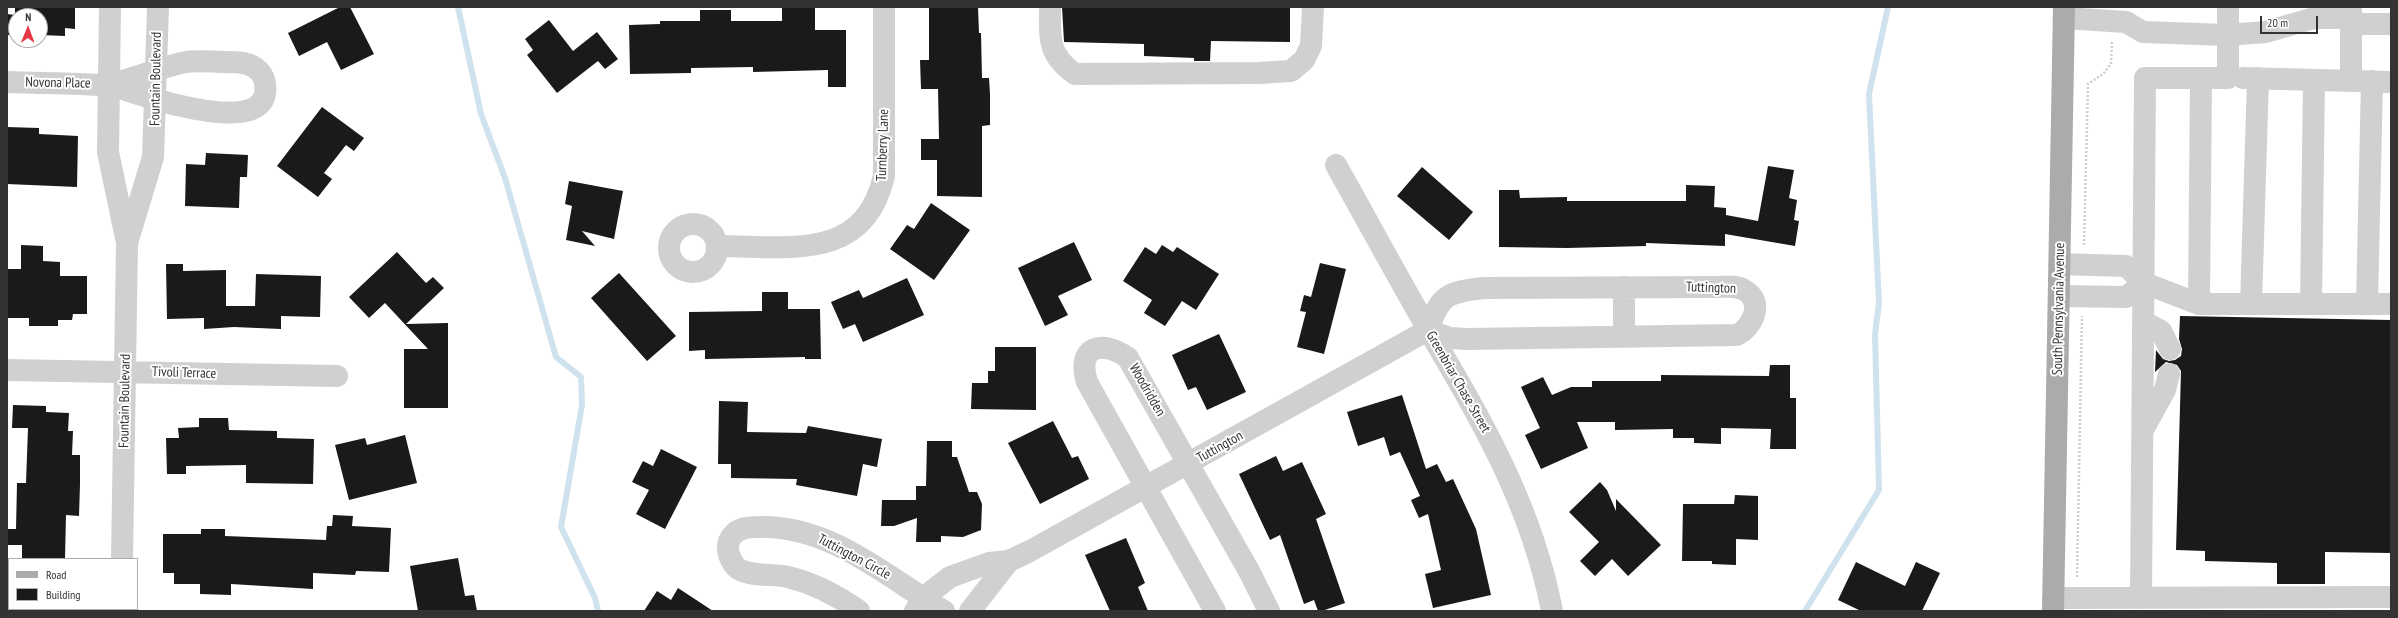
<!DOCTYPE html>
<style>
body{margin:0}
#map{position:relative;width:2398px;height:618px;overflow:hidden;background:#fff;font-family:"PT Sans Narrow",sans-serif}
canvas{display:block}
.frame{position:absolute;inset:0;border:8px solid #333;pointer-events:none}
.legend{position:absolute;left:8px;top:558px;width:130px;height:52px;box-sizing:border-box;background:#fff;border:1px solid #adadad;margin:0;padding:5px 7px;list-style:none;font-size:12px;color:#333}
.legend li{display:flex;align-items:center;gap:8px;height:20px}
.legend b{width:20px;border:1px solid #adadad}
.north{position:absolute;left:8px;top:8px;width:40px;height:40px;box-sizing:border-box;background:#fff;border:1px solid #adadad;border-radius:50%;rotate:1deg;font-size:11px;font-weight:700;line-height:16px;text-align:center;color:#333}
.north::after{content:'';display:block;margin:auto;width:14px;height:18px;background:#e63946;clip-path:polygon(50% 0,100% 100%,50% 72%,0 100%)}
.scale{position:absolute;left:2260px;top:16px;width:58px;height:18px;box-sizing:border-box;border:2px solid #333;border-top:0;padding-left:5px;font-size:12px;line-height:14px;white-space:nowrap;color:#333;-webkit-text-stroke:3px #fff;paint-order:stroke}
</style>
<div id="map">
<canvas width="2398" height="618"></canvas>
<div class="frame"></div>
<ul class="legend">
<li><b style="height:5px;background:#ababab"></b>Road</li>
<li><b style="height:11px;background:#1a1a1a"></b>Building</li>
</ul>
<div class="north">N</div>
<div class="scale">20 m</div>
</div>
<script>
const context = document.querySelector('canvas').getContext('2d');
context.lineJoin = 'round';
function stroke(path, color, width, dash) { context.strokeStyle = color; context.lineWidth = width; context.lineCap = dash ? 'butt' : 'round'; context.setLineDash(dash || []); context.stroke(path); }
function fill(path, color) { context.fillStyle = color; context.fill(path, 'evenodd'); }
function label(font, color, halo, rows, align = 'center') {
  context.font = font + ' "PT Sans Narrow",sans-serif'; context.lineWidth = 4; context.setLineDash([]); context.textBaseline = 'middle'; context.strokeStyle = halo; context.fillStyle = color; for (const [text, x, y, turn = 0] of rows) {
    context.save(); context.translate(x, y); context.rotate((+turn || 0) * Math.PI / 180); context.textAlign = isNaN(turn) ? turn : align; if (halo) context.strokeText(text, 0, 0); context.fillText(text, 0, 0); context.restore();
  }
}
const stream = new Path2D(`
 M458,7L481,114L505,178L556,357L581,377L582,405L561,527L595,598L598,611
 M1805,611L1879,490L1875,334L1879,303L1869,94L1888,7`);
const building = new Path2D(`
 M15,7H75V29L65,28V36L40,35V16H16V35H7V14L15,15Z
 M340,7H350L374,54L341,70L327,42L299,56L288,33Z
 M929,7H978L979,33H981L982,78H989L990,94V125L982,126V197L937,196V160H921V139H939L938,89H921L920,60H929Z
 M1062,7H1290V42L1211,41L1210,61H1194V58L1144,56V44L1064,42Z
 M782,8H815V30H846V87H828V70L753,72V67L691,68V73L630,74L629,25L660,24V21H700V10H731V21H782Z
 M549,20L573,51L597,32L618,59L605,69L598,61L557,93L527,55L533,50L525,39Z
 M322,107L364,138L354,151L346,145L324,173L332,179L318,197L277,166Z
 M7,127L39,128V134L78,136L77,187L7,184Z
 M206,153L248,155L247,177H240L239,208L185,206L186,164L205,165Z
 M1768,166L1794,170L1789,198L1797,200L1794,220L1799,221L1795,246L1725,234V246L1646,243V246L1567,248L1499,247V190H1519L1520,198L1567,197V201H1686V185L1715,186L1714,207L1726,208V215L1758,221Z
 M1422,167L1473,212L1449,240L1397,196Z
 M569,181L623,191L614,239L582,231L595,246L566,240L572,206L565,204Z
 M931,203L970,230L934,280L890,249L907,225L914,229Z
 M1074,242L1092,280L1058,296L1068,315L1045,326L1018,268Z
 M21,245L43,246V261L60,262V276H87V314H73L72,320H58V326H29V318H7V269H21Z
 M1162,245L1173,252L1177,247L1219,274L1196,310L1182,301L1165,326L1144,313L1152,300L1123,281L1145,247L1156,254Z
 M397,252L426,283L433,277L444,288L406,324L448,323V408H404V349H428L385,303L369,318L349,297Z
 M1320,263L1346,269L1324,354L1297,347L1306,312L1300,311L1304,295L1311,297Z
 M166,264H183V271L226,270V306H255L256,274L321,276L320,317L281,316V329L234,327L204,329V318L167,319Z
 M619,273L676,336L647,361L591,298Z
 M907,278L924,315L863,342L855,324L843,329L831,302L859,290L863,298Z
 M762,292H788V309H820L821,359H805V357L705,359V350L689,351V312L762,311Z
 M2180,316L2391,320V553L2325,552V584H2277V563L2205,561V551L2176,550L2181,371L2177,365L2166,362L2155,372L2156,350L2163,359L2169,361L2175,360L2181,356L2182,349L2179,339Z
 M1219,334L1246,392L1207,410L1196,387L1188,390L1172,355Z
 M995,347H1036V410L971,409L972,383H988V371H995Z
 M1770,365H1790V398H1796V449H1770L1771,429L1721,428V444L1694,443V438H1673V429L1615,430V422H1577L1588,448L1541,469L1525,435L1540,428L1521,387L1543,377L1552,395L1571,387H1592V381H1661V375L1769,376Z
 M1402,395L1426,469L1437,464L1446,482L1453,479L1476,529L1491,595L1433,608L1425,574L1441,570L1428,514L1419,518L1411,500L1420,496L1400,452L1390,456L1384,437L1358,446L1347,412Z
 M719,401L748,402L747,432L806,433L808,426L882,439L877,467L863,464L857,496L796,485L797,479L731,478V464H718Z
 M13,405L46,406V412L69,413L68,431H73L72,455H80V484L79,516L66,515L65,559H22V545H7V529H16L17,483H26L28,428H12Z
 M199,418H228L229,430L277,431V438L314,439L313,484L246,483V465L186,466V474H167L166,438H179L178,428L199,427Z
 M1053,421L1072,458L1078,456L1089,479L1040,504L1008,443Z
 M405,435L417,483L349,500L335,445L365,438L367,445Z
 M927,441H952V457H957L969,492H977L982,504L981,530L963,537L941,536V542H916L917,518L894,526H881L882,500H916V486H926Z
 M661,449L697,467L665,529L636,514L649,490L632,482L643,461L653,466Z
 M1276,456L1283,471L1302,462L1326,514L1316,519L1345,603L1322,611H1318L1314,600L1304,604L1280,535L1270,540L1239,474Z
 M1600,482L1607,490L1616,511V499L1661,545L1628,576L1612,559L1595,576L1580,561L1599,542L1569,512Z
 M1735,495L1758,496V540L1736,539V565L1712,564V561H1682L1683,504H1734Z
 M333,515L353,516L352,526L391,528L389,572L356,571L355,575L313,573V589L231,584V595L200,594V584H174V573H163V534H201V529H225V536L326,540L327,526H332Z
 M1126,538L1145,583L1138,587L1148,611H1110L1085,555Z
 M458,558L465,596L474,595L477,611H418L410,566Z
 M1856,562L1905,586L1916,562L1940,573L1922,611H1861L1838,600Z
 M678,588L713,611H644L657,591L671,600Z`);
const path = new Path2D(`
 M2084,245L2088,84L2103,74L2111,64L2112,41
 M2077,577L2082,316`);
const minor = new Path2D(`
 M110,7L108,152L127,243L122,559
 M1050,7C1050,38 1047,54 1075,74L1258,73L1291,71L1304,60L1311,46L1313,7
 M2064,18L2126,22L2143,32L2226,35L2266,32L2314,18H2351
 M2351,24H2391
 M2243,78L2391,82
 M2351,81V7
 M7,82C31,83 56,83 80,84C89,84 101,86 110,84C136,79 160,67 186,62C198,60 213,62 225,62C238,62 250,62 259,71C265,77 266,86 265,94C257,137 133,93 109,84
 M1336,165C1367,220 1397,276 1429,331C1482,421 1532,506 1552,611
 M669 248a24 24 0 1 1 48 0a24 24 0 1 1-48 0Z
 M127,243L153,157L158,7
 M717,246C787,246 864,263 884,176V7
 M2060,264L2126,266L2144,283L2199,304H2391
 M1624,287V337
 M2059,296L2126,297L2144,283
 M2199,304L2201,78
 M2251,304L2258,78
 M2311,304L2314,80
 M2367,304L2372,81
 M2144,322L2161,331L2170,349
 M7,370L337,376
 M2144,428L2165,390L2169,374
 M2053,598L2391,597
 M2141,598L2145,78H2228V7
 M121,611V609
 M859,611C838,596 813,583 788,577C774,573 746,578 735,566C730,560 726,549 729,541C735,528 746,527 760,527C830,525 887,577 944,611
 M915,611L923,598L950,577L989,563L1009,561L1030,551L1428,330C1440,295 1447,292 1484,288L1715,287C1724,287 1736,285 1744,290C1765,301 1753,327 1737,335L1467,339L1450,338L1428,330
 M970,611L1009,561
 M1215,611L1087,382C1076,346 1102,339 1128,358L1249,571L1269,611`);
const major = new Path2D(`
 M2053,611L2064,7`);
const streetNames = [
 ["Fountain Boulevard",156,79,-89],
 ["Novona Place",58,83,1],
 ["Turnberry Lane",883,145,-88],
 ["Tuttington",1711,288,2],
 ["South Pennsylvania Avenue",2059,309,-89],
 ["Tivoli Terrace",184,373,2],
 ["Greenbriar Chase Street",1458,382,60],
 ["Woodridden",1147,390,60],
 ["Fountain Boulevard",125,401,-89],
 ["Tuttington",1220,447,-29],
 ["Tuttington Circle",854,557,28]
];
stroke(stream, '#cfe2ee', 6);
fill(building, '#1a1a1a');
stroke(path, '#cdcdcd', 2.5, [2, 2]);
stroke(minor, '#d0d0d0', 22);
stroke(major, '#ababab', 22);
label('14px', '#333', '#fff', streetNames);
</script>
